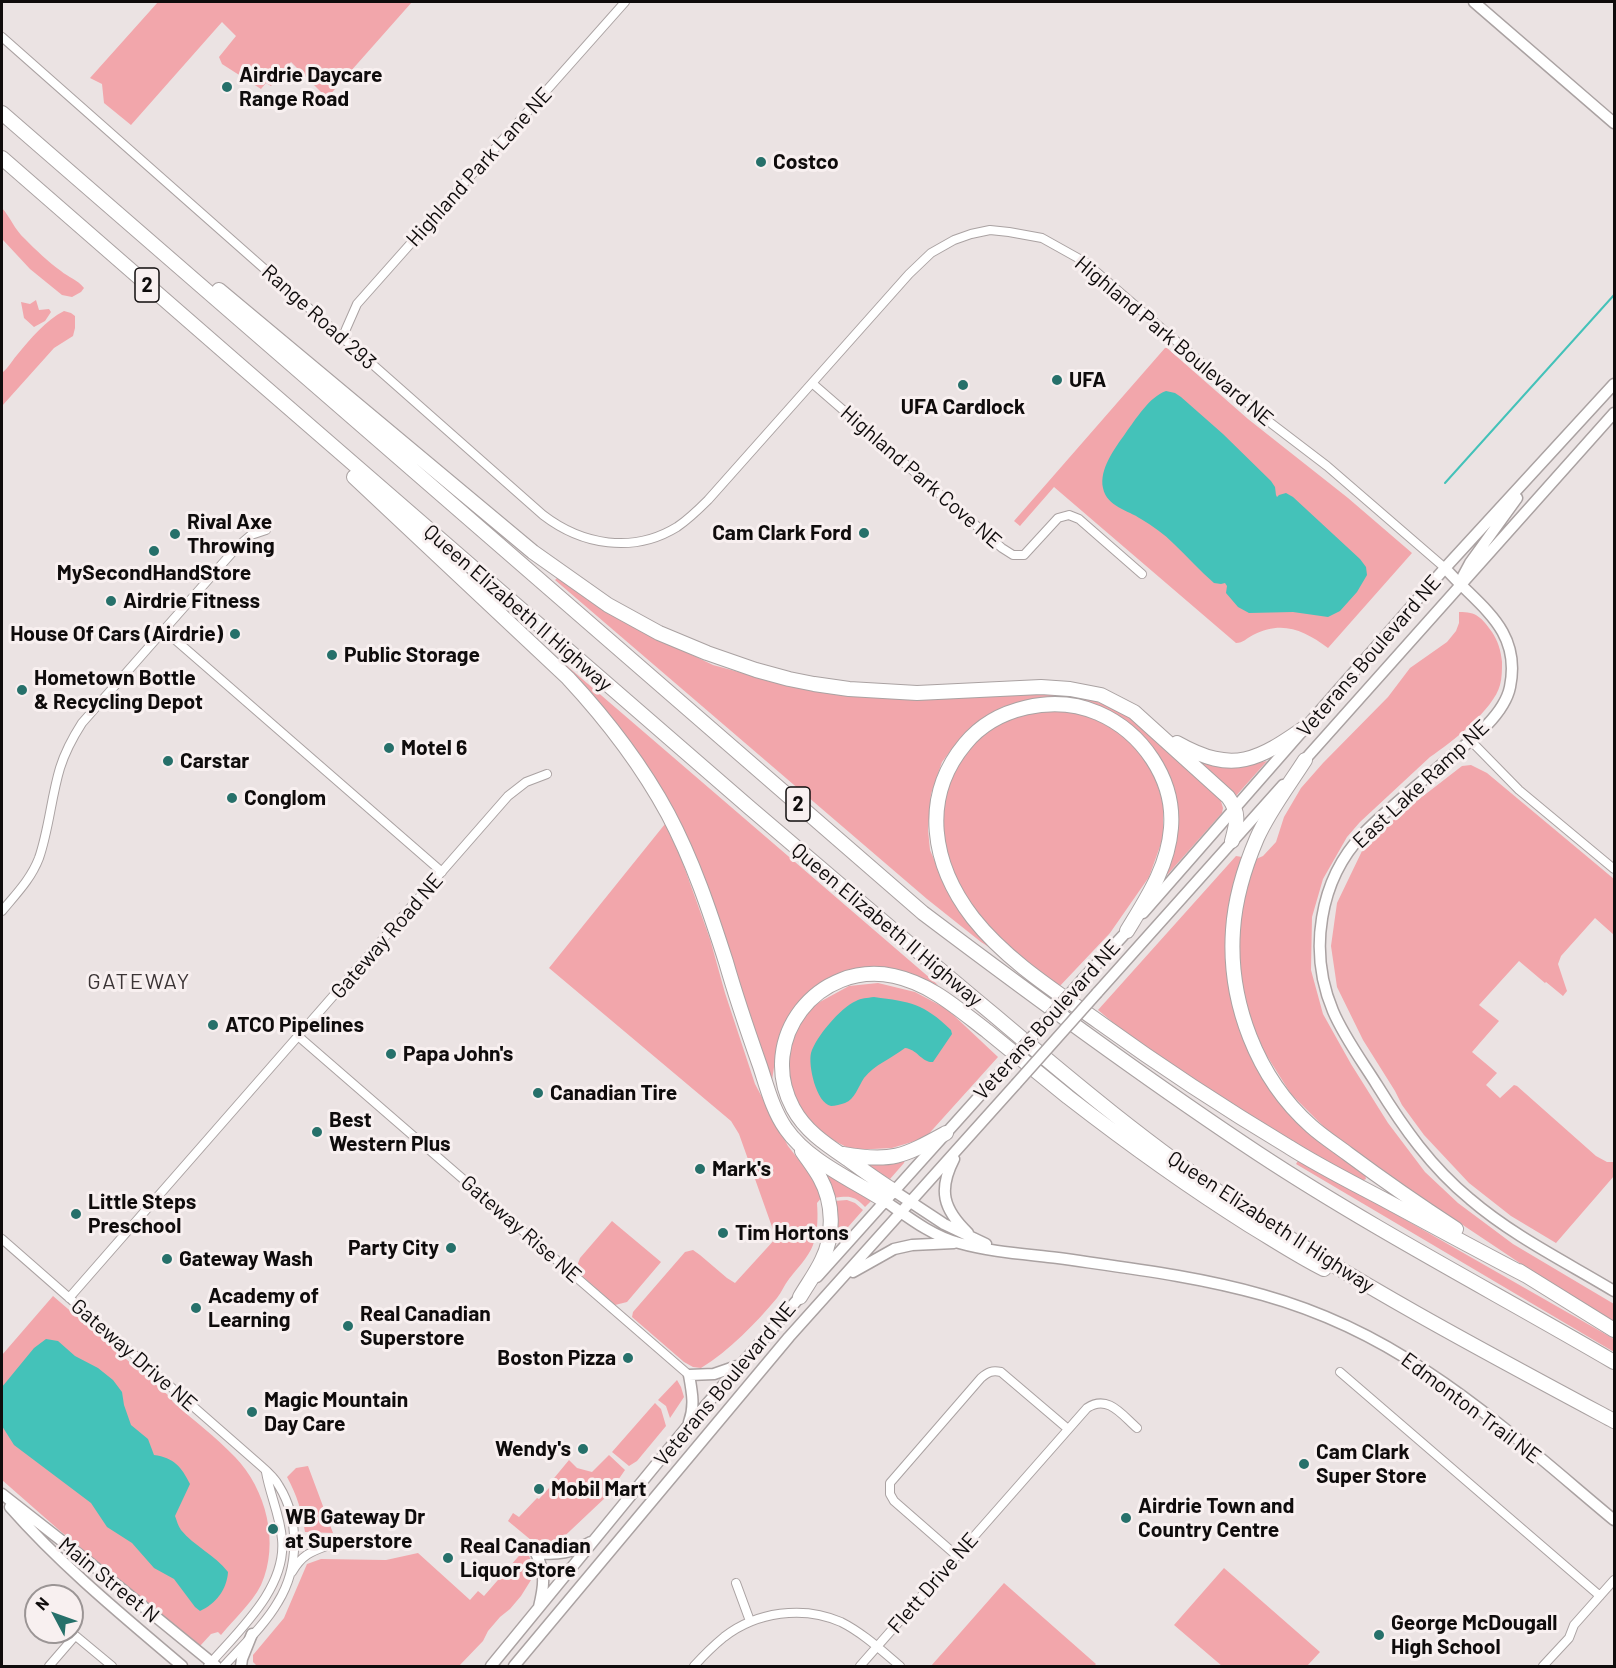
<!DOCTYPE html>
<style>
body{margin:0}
#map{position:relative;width:1616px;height:1668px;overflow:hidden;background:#ebe3e3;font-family:Barlow,sans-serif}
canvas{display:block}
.frame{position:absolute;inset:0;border:3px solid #0f0c0c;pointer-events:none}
.north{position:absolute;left:24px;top:1584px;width:60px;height:60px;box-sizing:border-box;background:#f8f0f0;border:2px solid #9b9595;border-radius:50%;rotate:311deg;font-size:16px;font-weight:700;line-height:24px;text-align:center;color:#0f0c0c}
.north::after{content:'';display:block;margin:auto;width:21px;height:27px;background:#26706a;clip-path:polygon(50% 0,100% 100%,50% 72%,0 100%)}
</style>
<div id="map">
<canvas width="1616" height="1668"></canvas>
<div class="frame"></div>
<div class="north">N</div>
</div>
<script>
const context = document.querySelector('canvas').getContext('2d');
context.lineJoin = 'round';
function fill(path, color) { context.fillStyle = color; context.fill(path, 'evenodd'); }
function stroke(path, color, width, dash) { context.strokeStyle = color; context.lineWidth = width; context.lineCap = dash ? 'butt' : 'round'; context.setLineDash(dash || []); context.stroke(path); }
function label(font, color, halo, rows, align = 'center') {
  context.font = font + ' Barlow,sans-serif'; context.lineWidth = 6; context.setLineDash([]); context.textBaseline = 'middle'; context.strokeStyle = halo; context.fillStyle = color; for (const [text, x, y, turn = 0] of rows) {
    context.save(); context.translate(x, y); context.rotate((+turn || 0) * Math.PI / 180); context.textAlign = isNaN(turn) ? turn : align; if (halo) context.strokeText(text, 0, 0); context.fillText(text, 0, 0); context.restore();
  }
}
const green = new Path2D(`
 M158,2H412L327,98L291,62L271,86L266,83L261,89L222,64L219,57L236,36L222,22L131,125L104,103L102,84L90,78Z
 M2,208C11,218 14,229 25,239C36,250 48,262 61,271C68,277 78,280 84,288L81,292L72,297L62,295L30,269L3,240H2Z
 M36,300L39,310L49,309L51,312L45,321L34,327L24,318L21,302L30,304Z
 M64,311L71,313L75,316V328L73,336L54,348L2,406V373C9,367 11,362 17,355C30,339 46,320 64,311Z
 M1165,348H1167L1248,419L1348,498L1412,553L1328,648C1304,630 1282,620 1253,635C1247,638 1243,643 1236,643L1054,487L1020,526L1014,521Z
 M558,577L585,597L640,630L713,665L783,684L850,694L898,699L1064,693L1085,698L1112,707L1133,720L1220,798L1223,808L1222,813L1168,874L1163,877L1173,856L1177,831L1162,763L1085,702L1059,698L1027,701L1002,707L976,724L958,741L942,762L931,794L928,830L930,850L948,892L963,914L992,949L981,942L927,899L555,580Z
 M1459,612C1477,612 1481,617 1492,632C1498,641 1501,651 1502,662C1502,669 1502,678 1500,685C1494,709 1451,743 1430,757L1360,822L1347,837L1323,879L1312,917L1311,970L1323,1014L1351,1064L1388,1123L1425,1172L1458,1203L1513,1244L1614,1304V1326L1400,1183L1329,1132L1291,1094L1265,1053L1248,1014L1240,970V919L1254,860L1263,856L1276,842L1284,817L1301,788L1323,763L1388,697L1410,668L1447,642L1456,631L1459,623Z
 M559,659L938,985L894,971L860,969L828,978L806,995L785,1024L776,1055L772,1080L665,799L556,661Z
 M1039,711L1076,712L1105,723L1137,746L1153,772L1163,802V838L1149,877L1110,933L1058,988L992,932L965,899L947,861L940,821L947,790L959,761L979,738L1005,720Z
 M1194,759L1244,766L1267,761L1235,797Z
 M1471,765L1487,773L1614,879V935L1595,918L1561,956L1558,964L1567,991L1563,996L1546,982L1545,983L1519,961L1479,1005L1499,1021L1472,1052L1497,1073L1486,1085L1500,1098L1514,1085L1517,1086L1596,1156L1607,1162H1614V1176L1556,1243L1511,1216L1469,1183L1424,1135L1402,1105L1395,1091L1363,1040L1337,987L1331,946L1337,903L1362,851L1385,827L1418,800L1462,766Z
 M665,824L681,858L710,939L725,993L755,1084L788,1146L812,1177L822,1197L817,1203C818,1217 818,1231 813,1245C808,1258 798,1267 789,1279C784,1285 782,1292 777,1298C755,1324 730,1350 701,1368L693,1367L684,1362L632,1317L633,1312L685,1252L693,1250L700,1255L727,1278L735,1283L776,1238L739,1134L731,1121L549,968Z
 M1236,856L1242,857L1230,906L1226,936L1227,969L1231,999L1251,1054L1298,1120L1336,1154L1365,1174L1366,1179L1362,1181L1353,1177L1272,1129L1200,1084L1129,1036L1098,1010Z
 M878,983L915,992L947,1009L998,1057L925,1138L892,1148L852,1150L831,1139L812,1125L797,1107L787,1079L789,1049L800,1021L816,1004L849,986Z
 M905,1159L904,1163L890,1179L865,1165Z
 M1299,1159L1614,1339V1352L1296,1164Z
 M822,1169L872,1200L865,1207C854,1195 849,1196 833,1198Z
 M847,1200L855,1203L863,1210L834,1243V1201Z
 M612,1221L661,1262L627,1302L615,1305L580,1274L577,1266L580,1258Z
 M53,1296L162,1390L169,1396L173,1402C193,1420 216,1437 235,1457C266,1489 280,1543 261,1585C252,1603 234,1619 221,1635L218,1632L211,1634L200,1646L59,1530L2,1480V1355Z
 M677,1380L681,1387L684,1397L670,1418L666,1406L658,1400Z
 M655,1403L661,1409L666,1426L637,1461L629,1466L612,1452Z
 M609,1455L625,1470L607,1496L553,1547L537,1545L508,1521L513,1513L519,1517L537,1498L539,1499L549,1488L550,1483L569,1460L577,1468L592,1472Z
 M308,1466L333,1533L305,1532C302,1512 297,1495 287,1477L296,1468Z
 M524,1550L529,1556L535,1568L531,1580L521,1596L510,1609L500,1617L488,1631L483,1641L459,1666H257L253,1662V1655L284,1618L307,1564L321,1559L386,1560L418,1553L470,1600L478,1591L484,1596Z
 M1224,1568L1320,1652L1307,1666H1222L1174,1625Z
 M1004,1583L1096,1664L1094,1666H931Z`);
const water = new Path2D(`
 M1166,391L1175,393L1181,397L1223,434L1271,481L1275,487L1276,495L1277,497L1279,495L1286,493L1293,497L1360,559L1366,567L1367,575L1357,592L1340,611L1328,617L1293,612L1249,613L1238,607L1226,593L1227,586L1225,583L1221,584L1214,583C1200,571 1188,557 1174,544C1164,534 1153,526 1141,519C1128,510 1107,507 1103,488C1099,469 1115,448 1125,434C1136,419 1149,397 1166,391Z
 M874,997C911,1002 923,1003 951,1030L952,1034L933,1062C922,1063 917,1049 905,1048C891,1059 875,1064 864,1078C858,1087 855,1099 845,1103C841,1104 835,1106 831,1106C816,1103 808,1065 811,1053C816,1037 840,1008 856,1001C861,998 867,998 874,997Z
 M46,1339L58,1341L75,1356L98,1368L113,1380L122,1392L124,1405L131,1425L148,1439L154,1455C174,1458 181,1466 190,1484L175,1516C177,1521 178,1526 181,1530C194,1546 215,1555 228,1572C227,1589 216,1604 200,1611L195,1607L174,1579L154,1568L132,1543L107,1527L91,1503L14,1445L2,1426V1387L34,1348Z`);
const stream = new Path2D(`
 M1445,483L1614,295`);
const street = new Path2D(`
 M2,37C183,195 362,356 543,515C582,545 633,554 677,527C689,519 699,509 708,500L909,274L931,253L954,240L971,234L990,230L1009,232L1042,238L1085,262L1272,424L1327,466L1445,568
 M343,338L346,329L357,304L625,2
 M812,383L1002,548L1013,555H1024L1058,518L1069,515L1079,519L1142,574
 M164,630L442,872
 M1470,740L1519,790L1614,869
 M2,911C16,894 31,879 39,858C49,829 51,798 60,768C65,752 73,737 82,723L237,547L251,535L266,530
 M298,1036L689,1375
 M2,1239L260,1465C267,1471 275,1478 279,1486C300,1520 299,1568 278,1602C264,1626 242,1646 224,1666
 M69,1298L508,796L526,782L547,774
 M1340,1372L1600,1596
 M957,1556L894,1501L890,1494V1483L981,1378C988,1372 992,1370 1001,1372L1068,1429
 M292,1572C303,1553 313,1551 332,1544
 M736,1583L750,1621
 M71,1632L112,1666
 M49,1666L75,1636
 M208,1666C237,1632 287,1589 282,1539C280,1515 270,1495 266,1472
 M694,1666C703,1656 713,1646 724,1637C756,1612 803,1605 841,1622C863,1633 882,1651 900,1666
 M860,1666L1087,1408C1108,1394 1122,1415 1137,1428
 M1543,1666L1569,1638L1574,1625L1614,1580`);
const secondary = new Path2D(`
 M1474,2L1614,123
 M1445,568C1478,606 1522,628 1510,687C1504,717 1465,745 1442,764C1416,787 1387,809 1363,834C1319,880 1308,952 1333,1011C1344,1037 1362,1061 1377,1085C1403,1127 1431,1167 1470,1199C1513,1236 1566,1262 1614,1291
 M1463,576L1470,563L1517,498
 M1301,764L1614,413
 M1143,913L1445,568L1614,384
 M1082,980L1131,927
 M1097,993L1283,785
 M954,1159C938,1190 943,1209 968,1233
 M894,1191L944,1224L986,1244
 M885,1201C908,1217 932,1236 959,1243C991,1252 1025,1254 1058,1258C1127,1268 1196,1276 1263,1295C1320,1311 1377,1338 1426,1371C1492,1414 1554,1470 1614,1520
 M853,1272L894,1249L912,1245L954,1243
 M817,1277L1001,1072
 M689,1422C695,1406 692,1392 689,1375L714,1374L737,1366
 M2,1494L85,1559L216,1666
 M10,1507C62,1566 122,1615 182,1666
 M539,1607C544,1586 546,1574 536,1553C559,1555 571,1553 591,1542
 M241,1666L242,1659L252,1634
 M491,1666L686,1428L805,1291
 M514,1666L789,1337L1016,1084`);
const highway = new Path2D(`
 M2,113L923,913C1033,996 1144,1078 1259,1154C1373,1229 1496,1293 1614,1362
 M2,158C251,375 499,592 750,808C831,877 912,947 994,1015C1073,1082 1152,1148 1238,1205C1359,1285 1487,1353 1614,1421
 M219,290L533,552L608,605L659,633L707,653L756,670L789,679L814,684L849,689L917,693L1041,687L1070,689L1101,695L1134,712L1228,797C1240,813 1237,823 1232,841
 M354,477L568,678C607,720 641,764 668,814C693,861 710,912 726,962C736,997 748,1032 760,1066C767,1087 773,1111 786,1129C808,1161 853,1180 885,1201
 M1177,743C1234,775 1258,760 1307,726
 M1305,760C1289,785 1269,811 1257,838C1245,866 1235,899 1233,930C1228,1002 1257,1078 1311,1126C1322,1136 1336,1145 1348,1154C1383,1180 1419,1205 1456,1229
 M1127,931C1147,898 1168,867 1171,828C1175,779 1142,732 1098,713C1054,694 995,707 965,744C920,798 932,865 973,918C1006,960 1055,991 1099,1022C1160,1066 1224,1108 1289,1147C1319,1166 1351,1182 1383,1199C1431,1225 1479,1251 1527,1276
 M843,1154C892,1163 904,1156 946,1133
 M894,1191C878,1181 864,1171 849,1160C827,1145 806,1132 793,1108C756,1039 818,960 894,976C931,984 958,1009 987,1031C1014,1053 1041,1075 1068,1097C1126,1142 1187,1186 1249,1225C1274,1240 1298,1256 1324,1269
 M1519,1271L1614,1330
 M800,1297C807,1285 816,1273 822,1260C834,1236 834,1203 820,1178C815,1169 808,1160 802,1151`);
const secondaryBridge = new Path2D(`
 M1001,1072L1082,980
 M1016,1084L1097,993`);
const markers = [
 [227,87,6,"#26706a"],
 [761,162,6,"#26706a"],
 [1057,380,6,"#26706a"],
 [963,385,6,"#26706a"],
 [864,533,6,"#26706a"],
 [175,534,6,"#26706a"],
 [154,551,6,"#26706a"],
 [111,601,6,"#26706a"],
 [235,634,6,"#26706a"],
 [332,655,6,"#26706a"],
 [22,690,6,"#26706a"],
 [389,748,6,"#26706a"],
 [168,761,6,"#26706a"],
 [232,798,6,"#26706a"],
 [213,1025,6,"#26706a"],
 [391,1054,6,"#26706a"],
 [538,1093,6,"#26706a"],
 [317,1132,6,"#26706a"],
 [700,1169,6,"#26706a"],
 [76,1214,6,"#26706a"],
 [723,1233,6,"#26706a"],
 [451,1248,6,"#26706a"],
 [167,1259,6,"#26706a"],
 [196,1308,6,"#26706a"],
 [348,1326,6,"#26706a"],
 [628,1358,6,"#26706a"],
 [252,1412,6,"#26706a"],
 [583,1449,6,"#26706a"],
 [1304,1464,6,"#26706a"],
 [539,1489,6,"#26706a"],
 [1126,1518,6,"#26706a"],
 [273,1529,6,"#26706a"],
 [448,1558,6,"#26706a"],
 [1379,1635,6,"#26706a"]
];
const shields = [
 [147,285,24],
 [798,804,24]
];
const shieldNames = [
 ["2",147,285],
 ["2",798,804]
];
const poiNames = [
 ["Airdrie Daycare",239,75],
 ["Range Road",239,99],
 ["Costco",773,162],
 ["UFA",1069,380],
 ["UFA Cardlock",963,407,"center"],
 ["Rival Axe",187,522],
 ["Throwing",187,546],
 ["Cam Clark Ford",852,533,"right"],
 ["MySecondHandStore",154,573,"center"],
 ["Airdrie Fitness",123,601],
 ["House Of Cars (Airdrie)",223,634,"right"],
 ["Public Storage",344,655],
 ["Hometown Bottle",34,678],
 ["& Recycling Depot",34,702],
 ["Motel 6",401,748],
 ["Carstar",180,761],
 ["Conglom",244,798],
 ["ATCO Pipelines",225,1025],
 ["Papa John's",403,1054],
 ["Canadian Tire",550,1093],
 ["Best",329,1120],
 ["Western Plus",329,1144],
 ["Mark's",712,1169],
 ["Little Steps",88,1202],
 ["Preschool",88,1226],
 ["Tim Hortons",735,1233],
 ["Party City",439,1248,"right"],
 ["Gateway Wash",179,1259],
 ["Academy of",208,1296],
 ["Learning",208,1320],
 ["Real Canadian",360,1314],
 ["Superstore",360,1338],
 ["Boston Pizza",616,1358,"right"],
 ["Magic Mountain",264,1400],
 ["Day Care",264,1424],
 ["Wendy's",571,1449,"right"],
 ["Cam Clark",1316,1452],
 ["Super Store",1316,1476],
 ["Mobil Mart",551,1489],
 ["Airdrie Town and",1138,1506],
 ["Country Centre",1138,1530],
 ["WB Gateway Dr",285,1517],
 ["at Superstore",285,1541],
 ["Real Canadian",460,1546],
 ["Liquor Store",460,1570],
 ["George McDougall",1391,1623],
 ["High School",1391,1647]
];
const streetNames = [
 ["Highland Park Lane NE",479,167,-48],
 ["Range Road 293",319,317,42],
 ["Highland Park Boulevard NE",1174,341,40],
 ["Highland Park Cove NE",921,477,41],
 ["Queen Elizabeth II Highway",518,608,41],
 ["Veterans Boulevard NE",1369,656,-49],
 ["East Lake Ramp NE",1421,784,-43],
 ["Queen Elizabeth II Highway",887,925,40],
 ["Gateway Road NE",387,936,-49],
 ["Veterans Boulevard NE",1047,1020,-48],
 ["Queen Elizabeth II Highway",1271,1222,33],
 ["Gateway Rise NE",521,1229,41],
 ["Gateway Drive NE",134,1355,41],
 ["Veterans Boulevard NE",725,1384,-50],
 ["Edmonton Trail NE",1471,1408,37],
 ["Main Street N",109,1580,39],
 ["Flett Drive NE",933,1583,-49]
];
const neighbourhoodNames = [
 ["GATEWAY",139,982]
];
fill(green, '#f2a6ab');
fill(water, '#44c2b9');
stroke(stream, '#44c2b9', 2);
stroke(street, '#aaa2a2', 10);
stroke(secondary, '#aaa2a2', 13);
stroke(highway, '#aaa2a2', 16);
stroke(street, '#fff', 8);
stroke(secondary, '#fff', 10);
stroke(highway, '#fff', 14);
stroke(secondaryBridge, '#aaa2a2', 13, []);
stroke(secondaryBridge, '#fff', 10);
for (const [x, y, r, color] of markers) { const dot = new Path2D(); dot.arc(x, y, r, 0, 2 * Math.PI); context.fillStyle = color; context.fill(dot); stroke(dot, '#f8f0f0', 2); }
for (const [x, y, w] of shields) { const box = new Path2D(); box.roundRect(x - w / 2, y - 17, w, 34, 4.5); context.fillStyle = '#f8f0f0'; context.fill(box); stroke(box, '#0f0c0c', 1.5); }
label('bold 20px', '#0f0c0c', null, shieldNames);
label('bold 21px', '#0f0c0c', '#f8f0f0', poiNames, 'left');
label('21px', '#0f0c0c', '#f8f0f0', streetNames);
context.letterSpacing = '1.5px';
label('22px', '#3b3435', '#f8f0f0', neighbourhoodNames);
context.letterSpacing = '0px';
</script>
